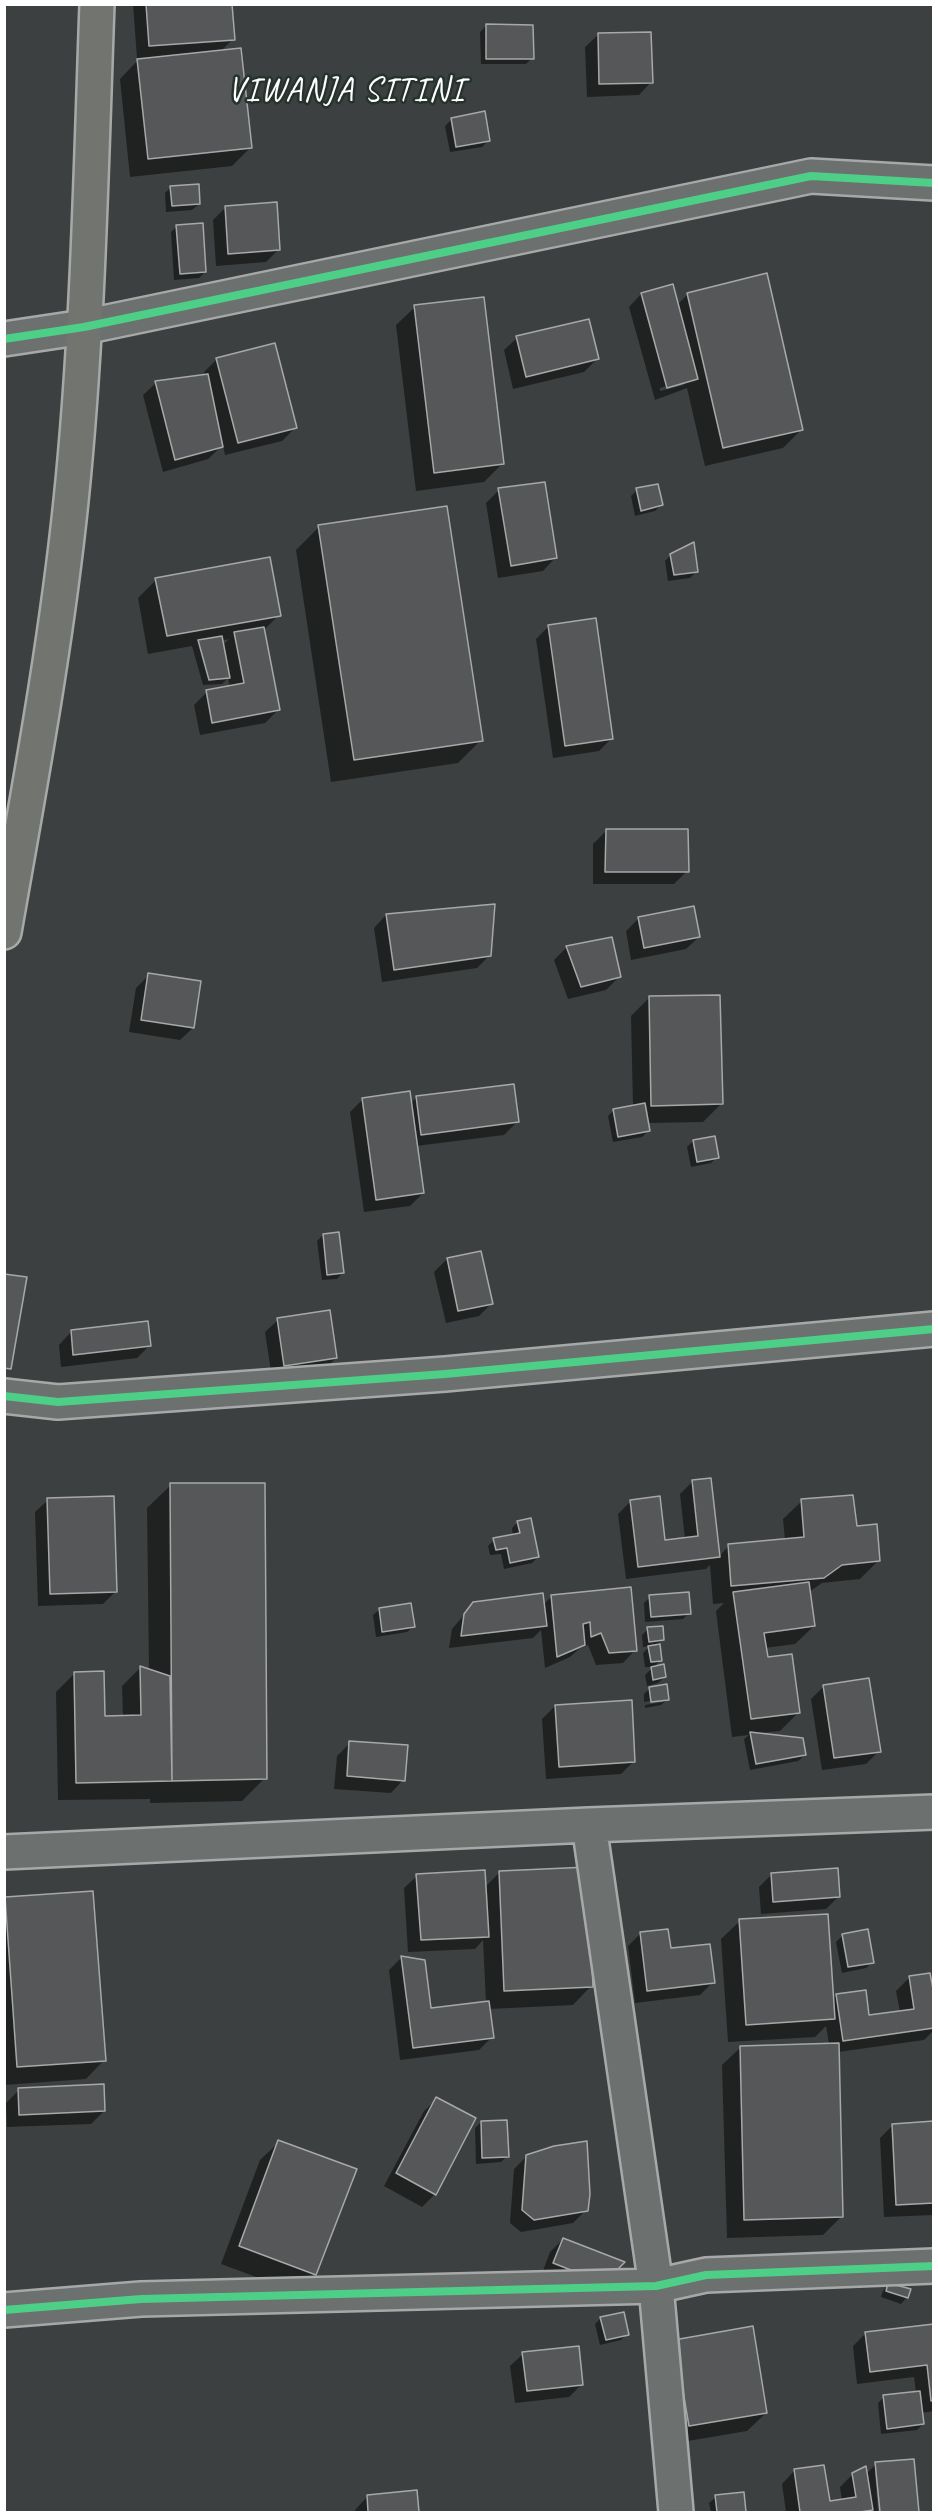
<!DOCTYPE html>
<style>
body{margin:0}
#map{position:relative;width:938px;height:2517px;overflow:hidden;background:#3c4040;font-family:Caveat,sans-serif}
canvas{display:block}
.frame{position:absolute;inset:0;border:6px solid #fff;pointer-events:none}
</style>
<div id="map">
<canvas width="938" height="2517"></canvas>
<div class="frame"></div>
</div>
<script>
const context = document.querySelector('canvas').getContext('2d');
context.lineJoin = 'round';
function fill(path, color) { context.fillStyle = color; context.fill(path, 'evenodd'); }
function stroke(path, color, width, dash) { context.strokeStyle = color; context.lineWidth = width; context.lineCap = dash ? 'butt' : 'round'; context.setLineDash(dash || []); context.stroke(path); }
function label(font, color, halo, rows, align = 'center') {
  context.font = font + ' Caveat,sans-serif'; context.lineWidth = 5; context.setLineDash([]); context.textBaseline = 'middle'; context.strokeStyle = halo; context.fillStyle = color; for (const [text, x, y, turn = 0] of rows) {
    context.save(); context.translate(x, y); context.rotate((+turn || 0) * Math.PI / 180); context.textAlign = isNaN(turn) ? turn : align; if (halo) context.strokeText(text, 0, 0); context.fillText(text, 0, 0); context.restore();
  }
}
const shadow = new Path2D(`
 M133,4H188L233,39L221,51L251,147L232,166L130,177L120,79L140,58H137Z
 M486,26L532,58L526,64H481L480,32Z
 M598,35L651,82L639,95L587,97L585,47Z
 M451,120L489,140L482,147L450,152L445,126Z
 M171,187L199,204L192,210L166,212L165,193Z
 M226,207L279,249L266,262L216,266L213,220Z
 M177,226L205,272L199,278L174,280L171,232Z
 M641,294L677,305L688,294L802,429L783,448L705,466L687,388L655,400L629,307ZM684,381V385L660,391V388Z
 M415,307L502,464L484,482L416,491L396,325Z
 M517,338L597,359L584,372L513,389L504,350Z
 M217,359L295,428L282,441L225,455L223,445L208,459L163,472L143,395L156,383L205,376L204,372Z
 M499,490L555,558L543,571L498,578L486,503Z
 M637,490L661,505L655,511L635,516L631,496Z
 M319,527L481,740L458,763L331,782L296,550Z
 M671,555L697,571L690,578L668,581L665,561Z
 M156,580L279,615L263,631L278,710L265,723L200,735L194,705L207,692L230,687L228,678L222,684L203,685L192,646L148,654L138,598ZM229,639L222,646L221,641Z
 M549,626L612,738L599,751L553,758L536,639Z
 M606,831L687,871L674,884H593V844Z
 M386,915L490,955L477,968L382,982L374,928Z
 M639,918L699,937L686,949L631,960L626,931Z
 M567,947L619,977L606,990L568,999L554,960Z
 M149,975L193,1028L180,1040L129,1032L136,988Z
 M649,998L721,1104L703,1122L647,1123L648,1131L642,1137L613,1142L608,1116L614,1110L633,1107L631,1016Z
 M416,1098L517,1122L504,1135L416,1146L423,1193L410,1206L364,1212L350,1112L363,1099L410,1104Z
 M693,1141L717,1157L711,1163L691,1167L687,1147Z
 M323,1235L343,1272L337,1279L322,1280L317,1241Z
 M447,1259L491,1304L479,1316L446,1323L434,1272Z
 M278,1320L336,1358L323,1371L272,1378L265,1332Z
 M71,1332L150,1345L137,1358L61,1367L59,1345Z
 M693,1481L719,1556L729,1546L785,1540L783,1519L802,1501L855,1528L878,1561L860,1579L822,1583L809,1592L814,1626L795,1644L765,1648L767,1659L799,1712L780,1731L761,1733L805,1755L798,1761L750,1770L744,1739L749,1735L732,1737L716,1611L724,1603L713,1604L710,1565L706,1569L626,1579L618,1514L631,1501L664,1542L685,1539L680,1494Z
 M171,1485L265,1778L242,1801L150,1803V1799L58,1800L56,1692L75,1673L103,1717H123L122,1686L140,1668L149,1671L147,1508Z
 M48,1500L116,1591L103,1604L38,1606L35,1512Z
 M518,1522L538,1557L532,1563L504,1569L501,1554L490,1555L488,1546L494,1540L513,1536L512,1528Z
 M551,1597L635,1650L623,1663L596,1665L588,1645L579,1649L570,1657L545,1668L541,1630L533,1638L449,1648L452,1629L474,1603L543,1605Z
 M650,1597L689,1613L683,1619L645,1622L644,1603Z
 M380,1609L414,1626L407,1632L376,1637L373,1615Z
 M648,1629L663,1639L659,1643L661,1660L653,1668L665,1677L658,1683L647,1686L645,1675L653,1667H645L643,1653L650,1646L643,1647L642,1635Z
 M824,1686L879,1751L866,1764L822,1770L811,1699Z
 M650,1688L668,1699L661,1705L645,1708V1705L663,1702V1699L644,1702V1694Z
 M555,1706L634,1761L621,1774L546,1779L542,1719Z
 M350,1743L403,1780L391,1793L334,1789L337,1756Z
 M500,1872L591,1986L573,2005L489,2009L492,2037L479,2050L400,2060L389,1970L402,1957L430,2010L486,2003L483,1940L475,1949L408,1952L404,1888L417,1876L485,1887Z
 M772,1874L839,1896L826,1909L761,1914L759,1887Z
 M5,1899L104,2060L86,2079L4,2085Z
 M740,1921L832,1999L836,1995L868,2017L900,2012L896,1991L909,1978L934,2004V2030L924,2040L838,2052L842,2216L823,2235L727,2238L722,2065L741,2047L829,2044L826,2026L815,2037L728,2042L721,1939Z
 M641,1933L669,1950L713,1982L700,1995L635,2003L628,1946Z
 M842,1936L872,1962L866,1968L842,1973L836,1942Z
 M19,2090L104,2111L91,2124L7,2127L6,2103Z
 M437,2099L435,2194L422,2207L384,2186L424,2111Z
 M481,2122L507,2156L501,2162L476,2164L475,2128Z
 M934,2123V2215L884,2217L880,2138L893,2125Z
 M279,2142L315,2274L297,2292L221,2264L260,2160Z
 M527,2156L586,2210L573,2223L521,2232L510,2223L514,2169Z
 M563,2239L590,2295L541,2276L550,2252Z
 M889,2284L907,2297L901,2304L881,2297L883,2291Z
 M601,2318L627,2334L621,2340L600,2345L595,2324Z
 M934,2326V2411L921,2413L923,2424L917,2430L881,2434L878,2403L884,2397L916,2393L914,2377L857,2384L853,2346L866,2333Z
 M523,2354L582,2384L569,2397L515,2403L510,2366Z
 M657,2360L766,2413L747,2431L670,2444Z
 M913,2460L917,2512H881L878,2473H875L878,2512H786L782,2484L794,2471L829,2503L842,2501L840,2487L853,2474H866L876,2464Z
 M415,2492L417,2512H355V2510L367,2497Z
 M743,2494L745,2512H711L709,2503L716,2497Z`);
const building = new Path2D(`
 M146,4H232L235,40L149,46Z
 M486,24L533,25L534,59H486Z
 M651,32L653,83L599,84L598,33Z
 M241,48L252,148L148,159L137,59Z
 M485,111L490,141L456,147L451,118Z
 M199,184L200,204L172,206L170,186Z
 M277,202L280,250L228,254L225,206Z
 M203,223L206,272L180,274L176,225Z
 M767,273L803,430L723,448L687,293Z
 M673,284L698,379L667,388L641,293Z
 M484,297L504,464L434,473L414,305Z
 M589,319L599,359L526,377L516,336Z
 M275,343L297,428L238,443L216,358Z
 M208,374L223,447L175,460L155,381Z
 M545,482L557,558L511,566L498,488Z
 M658,484L663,505L641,511L636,488Z
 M447,506L483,741L354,760L318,525Z
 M694,542L698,572L674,575L670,554Z
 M270,557L281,616L167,636L155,578Z
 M596,618L613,739L565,746L548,625Z
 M264,627L280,710L212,723L206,690L244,683L234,632Z
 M222,636L230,678L209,680L198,640Z
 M606,829H688L689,872H605Z
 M495,904L491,956L394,970L386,914Z
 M694,906L700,937L644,948L638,917Z
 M612,937L621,977L581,987L566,946Z
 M148,973L201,981L194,1028L141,1020Z
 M720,995L723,1104L651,1106L649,996Z
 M514,1084L519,1122L421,1135L416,1096Z
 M410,1091L424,1193L376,1200L362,1098Z
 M645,1103L650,1131L618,1137L613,1109Z
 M715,1136L719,1158L697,1162L693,1140Z
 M339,1232L344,1273L327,1275L323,1234Z
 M481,1251L493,1304L458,1311L447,1258Z
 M4,1274L27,1277L11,1369L4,1368Z
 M330,1310L337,1358L284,1366L277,1318Z
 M148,1321L151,1346L73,1355L71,1330Z
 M711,1478L720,1557L638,1567L630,1500L660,1496L665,1540L698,1536L692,1480Z
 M170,1483H265L267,1779L172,1781Z
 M853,1495L857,1526L877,1524L880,1561L842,1565L824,1578L731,1586L728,1544L804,1537L801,1499Z
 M114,1496L117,1592L50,1594L47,1498Z
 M531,1518L539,1557L510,1563L507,1548L496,1550L493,1538L520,1533L517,1521Z
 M809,1582L815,1626L764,1633L768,1657L792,1654L800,1713L751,1719L733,1592Z
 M631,1587L637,1651L609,1653L601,1633L591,1637L590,1622L583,1624L585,1645L557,1657L551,1595Z
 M689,1592L691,1614L651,1617L649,1595Z
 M543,1593L547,1626L461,1636L464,1614L473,1602Z
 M411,1603L415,1627L382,1632L379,1608Z
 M663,1626L664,1640L649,1642L647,1627Z
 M660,1644L662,1661L651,1662L648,1646Z
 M664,1664L666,1677L653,1680L651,1667Z
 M140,1666L170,1676L172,1781L76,1783L74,1672L104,1671L105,1716L141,1715Z
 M869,1678L881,1752L834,1758L823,1685Z
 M667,1684L669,1700L651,1702L649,1687Z
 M632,1700L635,1762L559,1767L555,1705Z
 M750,1732L803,1738L806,1755L756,1764Z
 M349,1741L408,1745L405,1781L347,1776Z
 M588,1867L593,1987L504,1991L499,1871Z
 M838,1868L840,1897L773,1902L771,1873Z
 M485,1870L489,1937L421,1940L416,1874Z
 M93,1891L106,2061L17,2067L5,1897Z
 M828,1914L835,2019L746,2025L739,1919Z
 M668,1929L671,1948L710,1944L715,1983L647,1991L640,1932Z
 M868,1929L874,1963L848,1967L842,1934Z
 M401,1956L425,1960L431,2008L489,2001L494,2038L413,2048Z
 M930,1973L934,1994V2028L843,2041L836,1994L866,1990L869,2015L914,2009L909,1976Z
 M839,2043L843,2217L744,2220L740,2046Z
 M104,2084L105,2111L19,2115L18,2088Z
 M436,2097L476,2118L436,2195L396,2173Z
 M507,2120L509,2157L482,2158L481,2121Z
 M934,2121V2203L896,2205L892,2124Z
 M278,2140L357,2169L316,2275L239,2246Z
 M587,2141L590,2194L588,2211L534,2220L522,2210L526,2155L554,2146Z
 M563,2238L625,2262L604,2283L553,2263Z
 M888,2283L911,2289L908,2298L886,2291Z
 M624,2312L629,2335L606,2340L600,2317Z
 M934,2324V2400L931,2401L927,2365L870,2372L865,2332Z
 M753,2326L767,2413L689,2426L674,2340Z
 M579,2346L583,2385L527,2391L522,2352Z
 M920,2391L924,2424L887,2429L883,2395Z
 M914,2459L919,2512H880L875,2462Z
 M824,2465L830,2501L856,2497L852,2473L866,2466L873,2510L860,2512H800L794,2469Z
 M417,2490L419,2512H368L367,2495Z
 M744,2492L746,2512H717L715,2495Z`);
const minor = new Path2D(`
 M4,339L84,327L811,176L934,183
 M4,1396L58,1402L445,1374L934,1329
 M589,1825L656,2286L676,2512
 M4,1852L589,1825L934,1812
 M4,2310L141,2299L656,2286L706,2275L934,2266`);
const major = new Path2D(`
 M4,932C29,789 56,646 71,501C88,336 91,170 97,4`);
const cycleway = new Path2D(`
 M4,339L84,327L811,176L934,183
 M4,1396L58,1402L445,1374L934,1329
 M4,2310L141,2299L656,2286L706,2275L934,2266`);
const quarterNames = [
 ["VIWANJA SITINI",346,91]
];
fill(shadow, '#0007');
fill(building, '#555759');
stroke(building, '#a7a9a9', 1.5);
stroke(minor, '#a7a9a9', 38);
stroke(major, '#a7a9a9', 38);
stroke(minor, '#6c706e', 33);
stroke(major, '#727470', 33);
stroke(cycleway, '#4dcf88', 8);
context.letterSpacing = '1.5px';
label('33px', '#fff', '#26332d', quarterNames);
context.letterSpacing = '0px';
</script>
